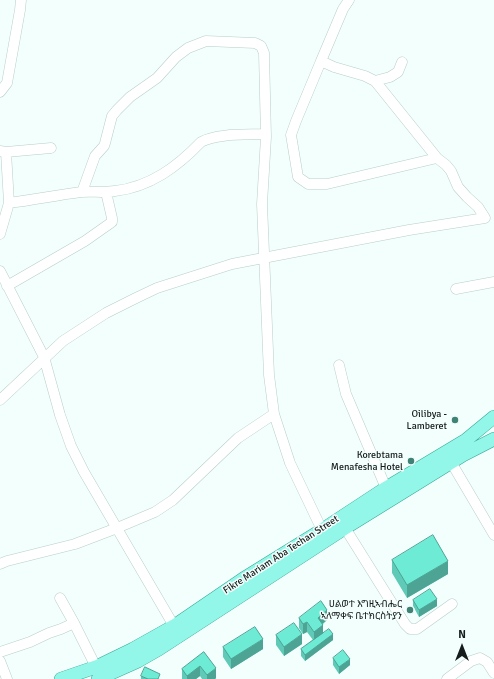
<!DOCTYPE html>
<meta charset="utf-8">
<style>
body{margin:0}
#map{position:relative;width:494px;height:679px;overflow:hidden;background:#f2fffc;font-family:Signika,sans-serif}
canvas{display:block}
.north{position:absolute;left:442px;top:627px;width:40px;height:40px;-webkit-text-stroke:3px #f2fffc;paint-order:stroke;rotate:0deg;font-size:11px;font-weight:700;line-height:16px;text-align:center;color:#151c1b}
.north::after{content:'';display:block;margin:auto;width:14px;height:18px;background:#151c1b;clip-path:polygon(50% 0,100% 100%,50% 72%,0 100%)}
</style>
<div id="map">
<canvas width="494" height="679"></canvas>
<div class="north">N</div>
</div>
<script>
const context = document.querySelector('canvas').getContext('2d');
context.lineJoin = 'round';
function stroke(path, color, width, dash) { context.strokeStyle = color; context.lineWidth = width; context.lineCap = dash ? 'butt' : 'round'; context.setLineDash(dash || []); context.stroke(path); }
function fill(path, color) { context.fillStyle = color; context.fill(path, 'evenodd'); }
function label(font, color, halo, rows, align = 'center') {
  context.font = font + ' Signika,"Noto Sans Ethiopic",sans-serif'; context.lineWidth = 3; context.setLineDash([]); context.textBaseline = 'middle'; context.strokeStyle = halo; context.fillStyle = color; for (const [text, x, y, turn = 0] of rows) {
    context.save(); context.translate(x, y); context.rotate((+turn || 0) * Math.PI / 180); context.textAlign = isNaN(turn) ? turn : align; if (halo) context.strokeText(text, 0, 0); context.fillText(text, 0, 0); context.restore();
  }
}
const minor = new Path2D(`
 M321,61L343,9L349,0
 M375,81L390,77L398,72L402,62
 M0,92L7,83L20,10L21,0
 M0,151L6,152L51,148
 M82,192L95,156L104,146L105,143L112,116L117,110L130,97L157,78L176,57L188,48L206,41L255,43L261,46L264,53L266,137L262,204L269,375L274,414L290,463L322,530
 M9,203C33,200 57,195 81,192C92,191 104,193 115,191C150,187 177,167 201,142C217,133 247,135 266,134
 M0,234L9,203L6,152
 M0,271L44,357L60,415L71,446L84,472L174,626
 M7,286L85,241L112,222V218L106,192
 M456,289L494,282
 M339,365L346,394L386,488
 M0,400L63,341L106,313L136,298L157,288L232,264L409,230L485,218L478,207L467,197L458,187L451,171L446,165L437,158L375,81L365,76L334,67L321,61L296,121L291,135L298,177L308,184H327L437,158
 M451,462L494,535
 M345,528L405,624L410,629H417L452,604
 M0,564L7,561L75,544L117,528L155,512L173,500L238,438L274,414
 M60,598L74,623L96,667L100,673
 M0,652L30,642L49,633L61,629L74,623
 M0,661L7,679
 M447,679L471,661L480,658L487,662L494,673`);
const major = new Path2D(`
 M61,679L96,667L133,649L174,626L243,579L322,530L386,488L466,440L494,417
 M98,679L138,661L159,649L345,528L463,455L494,439`);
const wall = new Path2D(`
 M392,560L448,574L407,598L392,573Z
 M413,600L437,606L419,617L413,606Z
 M299,618L327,620L323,624V633L333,640L305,661L301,656V649L313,640L307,632L303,634L299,628Z
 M276,635L302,644L284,656L276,645Z
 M223,647L263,649L231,669L223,657Z
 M204,652L216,678L215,679H202L200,676L196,679H182V669Z
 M333,658L350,665L339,674L333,665Z
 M141,676L160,679H141Z`);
const shadedWall = new Path2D(`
 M448,561V574L407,598V585Z
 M437,599V606L419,617V610Z
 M327,610V620L318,627V618Z
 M307,622V632L303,634V624Z
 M323,625V635L314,641V632Z
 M302,634V644L284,656V647Z
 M333,634V640L305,661V655Z
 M263,639V649L231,669V659Z
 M350,659V665L339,674V667Z
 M200,666V676L196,679H187V676Z
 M216,668V678L215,679H207V675Z`);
const building = new Path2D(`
 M433,535L448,561L407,585L392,560Z
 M430,589L437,599L419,610L413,600Z
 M321,601L327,610L318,618L323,625L314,632L307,622L303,624L299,618Z
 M294,623L302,634L284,647L276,635Z
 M255,627L263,639L231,659L223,647Z
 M329,629L333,634L305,655L301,649Z
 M343,650L350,659L339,667L333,658Z
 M204,652L216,668L207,675L200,666L187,676L182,669Z
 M145,667L160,674L158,679H148L141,676Z`);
const markers = [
 [455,420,4,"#3f8377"],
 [411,461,4,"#3f8377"],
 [410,610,4,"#3f8377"]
];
const poiNames = [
 ["Oilibya -",447,414],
 ["Lamberet",447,426],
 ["Korebtama",403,455],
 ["Menafesha Hotel",403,467],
 ["ሀልወተ እግዚኣብሔር",402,604],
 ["ኣለማቀፍ ቤተክርስትያን",402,616]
];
const streetNames = [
 ["Fikre Mariam Aba Techan Street",281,555,-33]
];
stroke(minor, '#b9cec9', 11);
stroke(major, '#37a796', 14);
stroke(minor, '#fff', 10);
stroke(major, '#92f7e8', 13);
fill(wall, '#5fcab7');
fill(shadedWall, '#4da495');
fill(building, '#6eebd5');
stroke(building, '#4da495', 1);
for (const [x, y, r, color] of markers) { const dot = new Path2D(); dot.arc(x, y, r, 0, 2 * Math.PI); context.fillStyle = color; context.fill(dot); stroke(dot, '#f2fffc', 1.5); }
label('10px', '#151c1b', '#f2fffc', poiNames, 'right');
label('10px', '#151c1b', '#f2fffc', streetNames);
</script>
